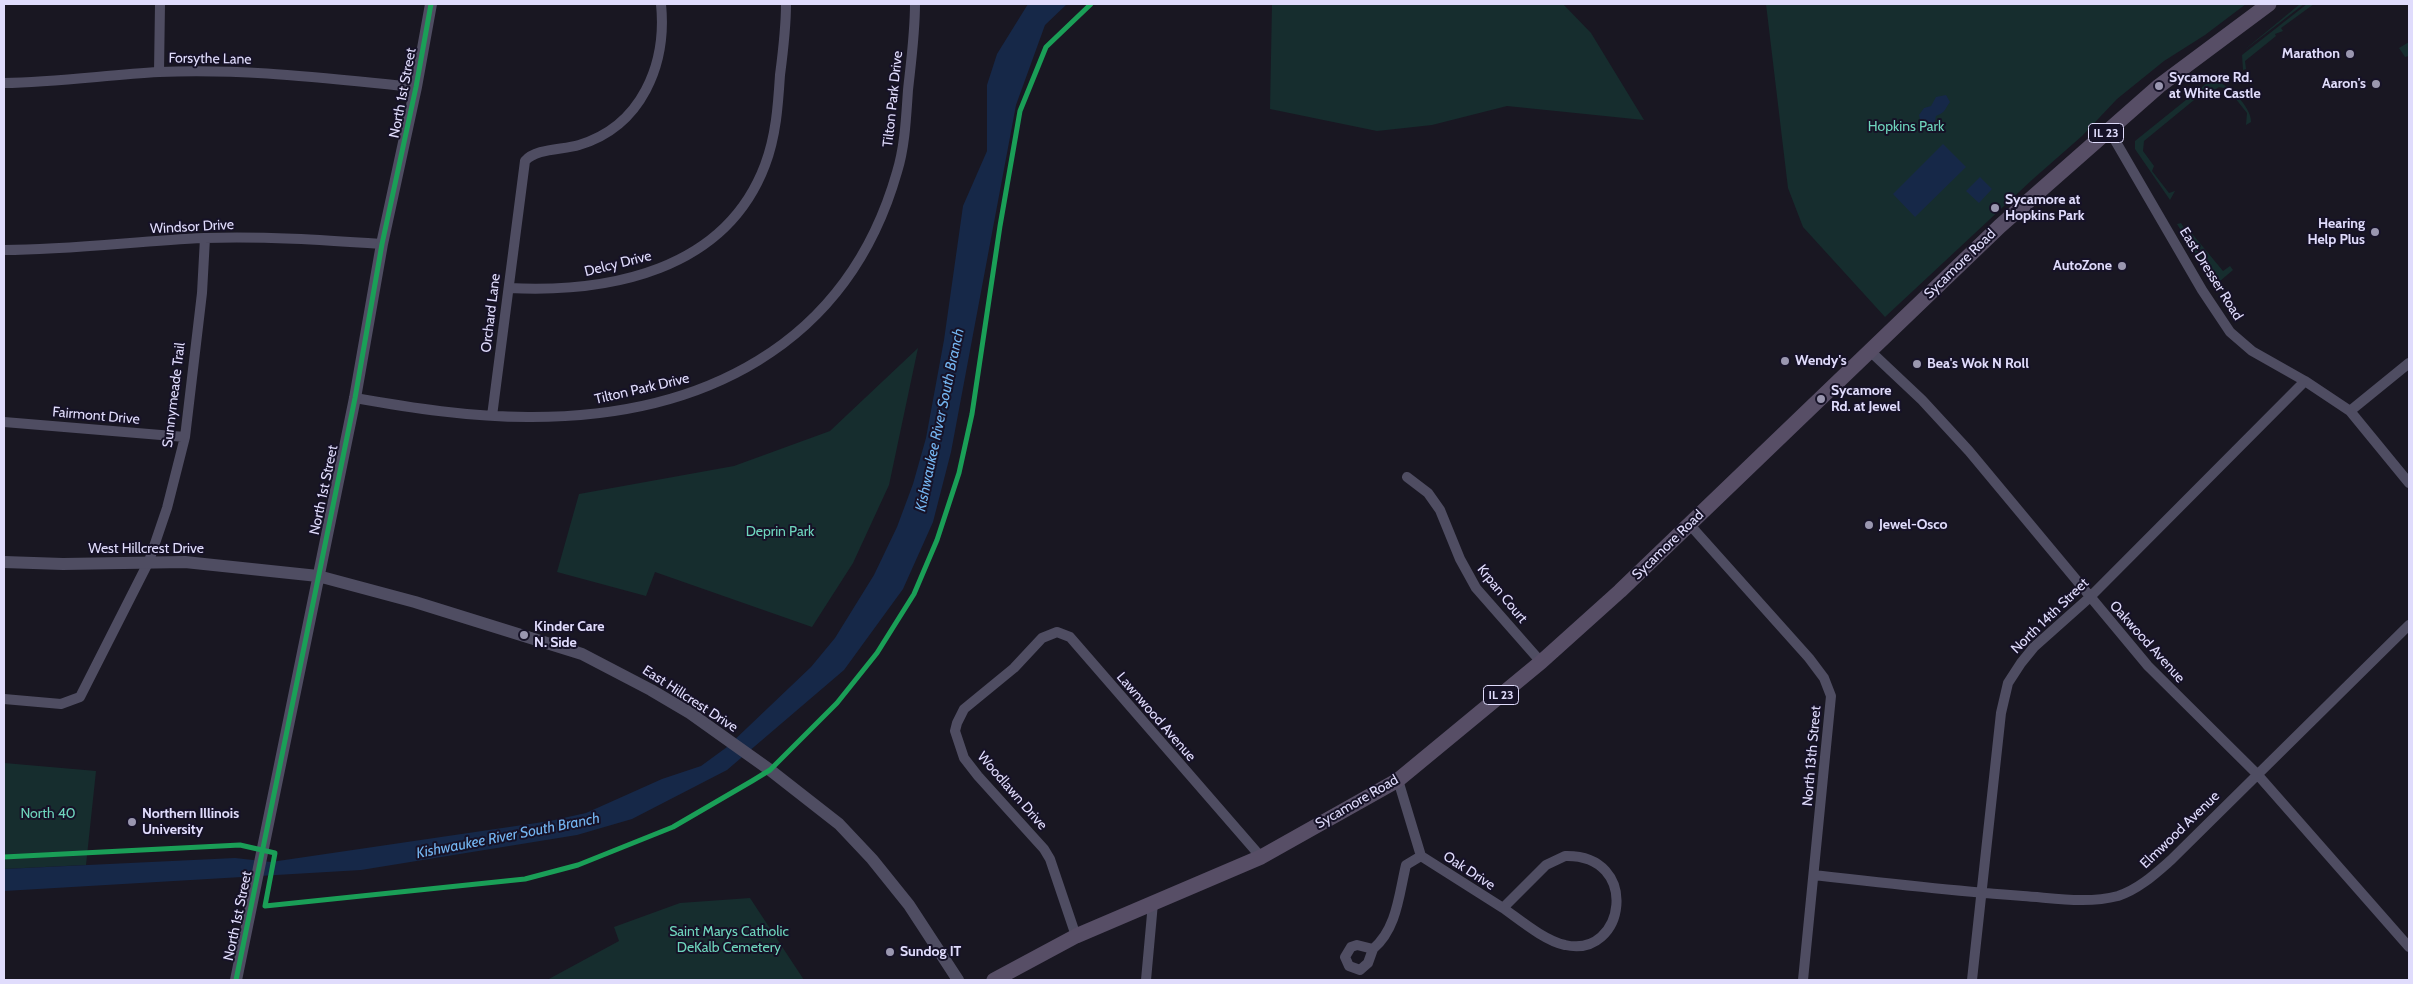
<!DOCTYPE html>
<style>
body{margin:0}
#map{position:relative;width:2413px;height:984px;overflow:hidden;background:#191722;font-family:Cabin,sans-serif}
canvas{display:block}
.frame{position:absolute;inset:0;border:5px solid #e0dcfc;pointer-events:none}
</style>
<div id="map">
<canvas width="2413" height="984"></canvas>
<div class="frame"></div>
</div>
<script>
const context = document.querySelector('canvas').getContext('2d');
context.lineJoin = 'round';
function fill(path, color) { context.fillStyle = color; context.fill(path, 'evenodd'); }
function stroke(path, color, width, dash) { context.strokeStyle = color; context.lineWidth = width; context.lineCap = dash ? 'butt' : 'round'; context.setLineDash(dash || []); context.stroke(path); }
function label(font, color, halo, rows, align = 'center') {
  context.font = font + ' Cabin,sans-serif'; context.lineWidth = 4; context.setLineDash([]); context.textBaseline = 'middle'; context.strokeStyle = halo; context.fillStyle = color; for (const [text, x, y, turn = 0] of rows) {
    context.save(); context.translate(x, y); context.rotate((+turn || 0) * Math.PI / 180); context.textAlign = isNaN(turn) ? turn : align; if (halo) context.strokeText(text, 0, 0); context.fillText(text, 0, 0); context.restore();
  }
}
const green = new Path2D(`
 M1272,4H1563L1591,33L1644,120L1507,106L1432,125L1377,131L1270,109Z
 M1766,4H2246L2205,35L2164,61L2117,99L2082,136L2033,179L1885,317L1803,227L1788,188Z
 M2300,4H2304L2243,51Z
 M2307,4H2314L2281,28L2283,31L2275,34L2276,36L2245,61L2246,69L2243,70L2242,55Z
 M2409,42V56L2405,57L2399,48Z
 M2212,79C2226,82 2252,107 2251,122L2246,125L2247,113L2228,89L2219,87L2216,89L2218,91L2216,93L2205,91L2144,141L2143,151L2154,166L2152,171L2169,193L2175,191L2170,200L2135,149V141Z
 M2181,223L2217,282L2212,281L2177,224Z
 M2184,224L2223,271L2230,266L2233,270L2220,281Z
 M918,348L889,485L853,563L812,627L655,572L646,596L557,572L579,494L734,466L830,431Z
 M4,763L96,771L86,865L4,869Z
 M750,898L804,980H547L619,941L614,927L680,903Z`);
const water = new Path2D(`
 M1028,4H1067L1045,25L1016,105L951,452L933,522L903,589L844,670L727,770L632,819L577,835L361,870L4,891V869L235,858L271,862L550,821L586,813L662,779L701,766L727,747L811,667L835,638L874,575L897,527L913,484L926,438L944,340L963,206L987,151V85L997,54Z
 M1946,95L1950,102C1944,110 1946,112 1936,116L1934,126L1925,127L1921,123L1919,115L1924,108L1931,106L1936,97Z
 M1943,144L1966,167L1915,217L1893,194Z
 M1980,177L1992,189L1979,203L1966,191Z`);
const minor = new Path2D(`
 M159,72L160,4
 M4,83C56,82 107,75 159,72C245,68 331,79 416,87
 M2109,130L2202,290L2230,332L2252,351L2305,381L2350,411L2409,483
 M4,250C71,250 137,241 204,238C264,236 323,240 382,244
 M509,288C609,293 725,271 765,165C776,136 778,106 780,75C783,52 786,28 786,4
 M1870,351L1922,400L1969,451L2148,666L2257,774L2409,947
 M355,398C412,408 470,417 528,417C700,418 847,347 897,172C905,146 906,118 908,90C911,62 915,33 915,4
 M2350,411L2409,363
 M492,416L525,161C536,148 563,150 579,145C642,126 667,64 661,4
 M4,422L185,437
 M1407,477L1428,493L1440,510L1460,559L1476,588L1541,662
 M1690,525L1809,658L1824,678L1831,696L1803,980
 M4,699L61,704L80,697L149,561L167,508L185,437L202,293L205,238
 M1398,780L1421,856
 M1421,856L1503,908
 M1565,856C1641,854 1626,959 1565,945C1545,941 1520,920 1503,908L1546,865Z
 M1814,875C1883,883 1953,891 2023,896C2054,898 2087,904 2118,896C2139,889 2155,874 2171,860L2409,625
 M1076,936L1050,859L1044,849L978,776L964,758L955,731L957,723L964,709L1014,668L1042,638L1057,632L1070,637L1261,857
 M1357,945L1373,949L1368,963L1360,970L1349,966L1345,957L1351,947Z
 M1373,949C1397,929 1399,894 1406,865L1421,856
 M1146,980L1153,903
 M1972,980L2001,713L2008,683L2021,663L2034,647L2089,598L2305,381`);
const tertiary = new Path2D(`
 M4,562L63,564L185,562L318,576L415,602L582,654L651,690L690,713L770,770L839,824L872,859L909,905L958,980
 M236,980L355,398L382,244L416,87L431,4`);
const primary = new Path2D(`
 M994,980L1076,936L1261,857L1398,780L1541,662L1620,591L2000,226L2159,86L2269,4`);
const cycleway = new Path2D(`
 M4,857L240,845L275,853L265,906L525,879L578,865L673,827L752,781L770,770L837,703L877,653L914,594L937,540L959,473L972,414L1000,226L1020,111L1046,47L1091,4
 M236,980L355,398L382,244L416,87L431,4`);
const markers = [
 [2350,54,5,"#9a97b0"],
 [2376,84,5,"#9a97b0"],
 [2159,86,5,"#9a97b0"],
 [1995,208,5,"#9a97b0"],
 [2375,232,5,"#9a97b0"],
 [2122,266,5,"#9a97b0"],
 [1785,361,5,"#9a97b0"],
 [1917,364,5,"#9a97b0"],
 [1821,399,5,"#9a97b0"],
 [1869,525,5,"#9a97b0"],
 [524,635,5,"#9a97b0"],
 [132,822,5,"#9a97b0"],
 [890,952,5,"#9a97b0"]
];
const shields = [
 [2106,133,35],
 [1501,695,35]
];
const shieldNames = [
 ["IL 23",2106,133],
 ["IL 23",1501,695]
];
const poiNames = [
 ["Marathon",2340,54,"right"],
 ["Sycamore Rd.",2169,78],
 ["at White Castle",2169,94],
 ["Aaron's",2366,84,"right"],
 ["Sycamore at",2005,200],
 ["Hopkins Park",2005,216],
 ["Hearing",2365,224,"right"],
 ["Help Plus",2365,240,"right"],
 ["AutoZone",2112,266,"right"],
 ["Wendy's",1795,361],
 ["Bea's Wok N Roll",1927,364],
 ["Sycamore",1831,391],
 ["Rd. at Jewel",1831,407],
 ["Jewel-Osco",1879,525],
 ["Kinder Care",534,627],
 ["N. Side",534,643],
 ["Northern Illinois",142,814],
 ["University",142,830],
 ["Sundog IT",900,952]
];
const streetNames = [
 ["Forsythe Lane",210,59,1],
 ["North 1st Street",403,93,-79],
 ["Tilton Park Drive",893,99,-84],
 ["Windsor Drive",192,227,-3],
 ["Delcy Drive",618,264,-14],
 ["Sycamore Road",1960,264,-44],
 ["East Dresser Road",2211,274,58],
 ["Orchard Lane",491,313,-83],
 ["Tilton Park Drive",642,389,-13],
 ["Sunnymeade Trail",174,395,-83],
 ["Fairmont Drive",96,416,5],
 ["North 1st Street",324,490,-78],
 ["Sycamore Road",1668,545,-44],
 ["West Hillcrest Drive",146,549],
 ["Krpan Court",1502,594,51],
 ["North 14th Street",2050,616,-44],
 ["Oakwood Avenue",2147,642,48],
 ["East Hillcrest Drive",690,699,33],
 ["Lawnwood Avenue",1156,717,49],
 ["North 13th Street",1812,756,-85],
 ["Woodlawn Drive",1012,791,49],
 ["Sycamore Road",1357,802,-30],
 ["Elmwood Avenue",2180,830,-44],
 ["Oak Drive",1469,871,33],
 ["North 1st Street",238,916,-78]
];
const parkNames = [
 ["Hopkins Park",1906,127],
 ["Deprin Park",780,532],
 ["North 40",48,814],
 ["Saint Marys Catholic",729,932],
 ["DeKalb Cemetery",729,948]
];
const waterNames = [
 ["Kishwaukee River South Branch",940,420,-78],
 ["Kishwaukee River South Branch",508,836,-11]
];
fill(green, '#162d2e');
fill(water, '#162848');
stroke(minor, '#4f4d62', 10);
stroke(tertiary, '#4f4d62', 12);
stroke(primary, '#574e66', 15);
stroke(cycleway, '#1a9f57', 5);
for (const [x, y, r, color] of markers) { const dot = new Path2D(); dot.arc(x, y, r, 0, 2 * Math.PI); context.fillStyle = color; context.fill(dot); stroke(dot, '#161227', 2); }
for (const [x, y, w] of shields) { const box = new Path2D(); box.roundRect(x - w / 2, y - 9.5, w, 19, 4); context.fillStyle = '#161227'; context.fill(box); stroke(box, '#e0dcfc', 1); }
label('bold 12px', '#e0dcfc', null, shieldNames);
label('bold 14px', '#e0dcfc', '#161227', poiNames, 'left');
label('14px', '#e0dcfc', '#161227', streetNames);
label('14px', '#6ed5bd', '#161227', parkNames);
label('italic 15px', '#74b5f1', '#161227', waterNames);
</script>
